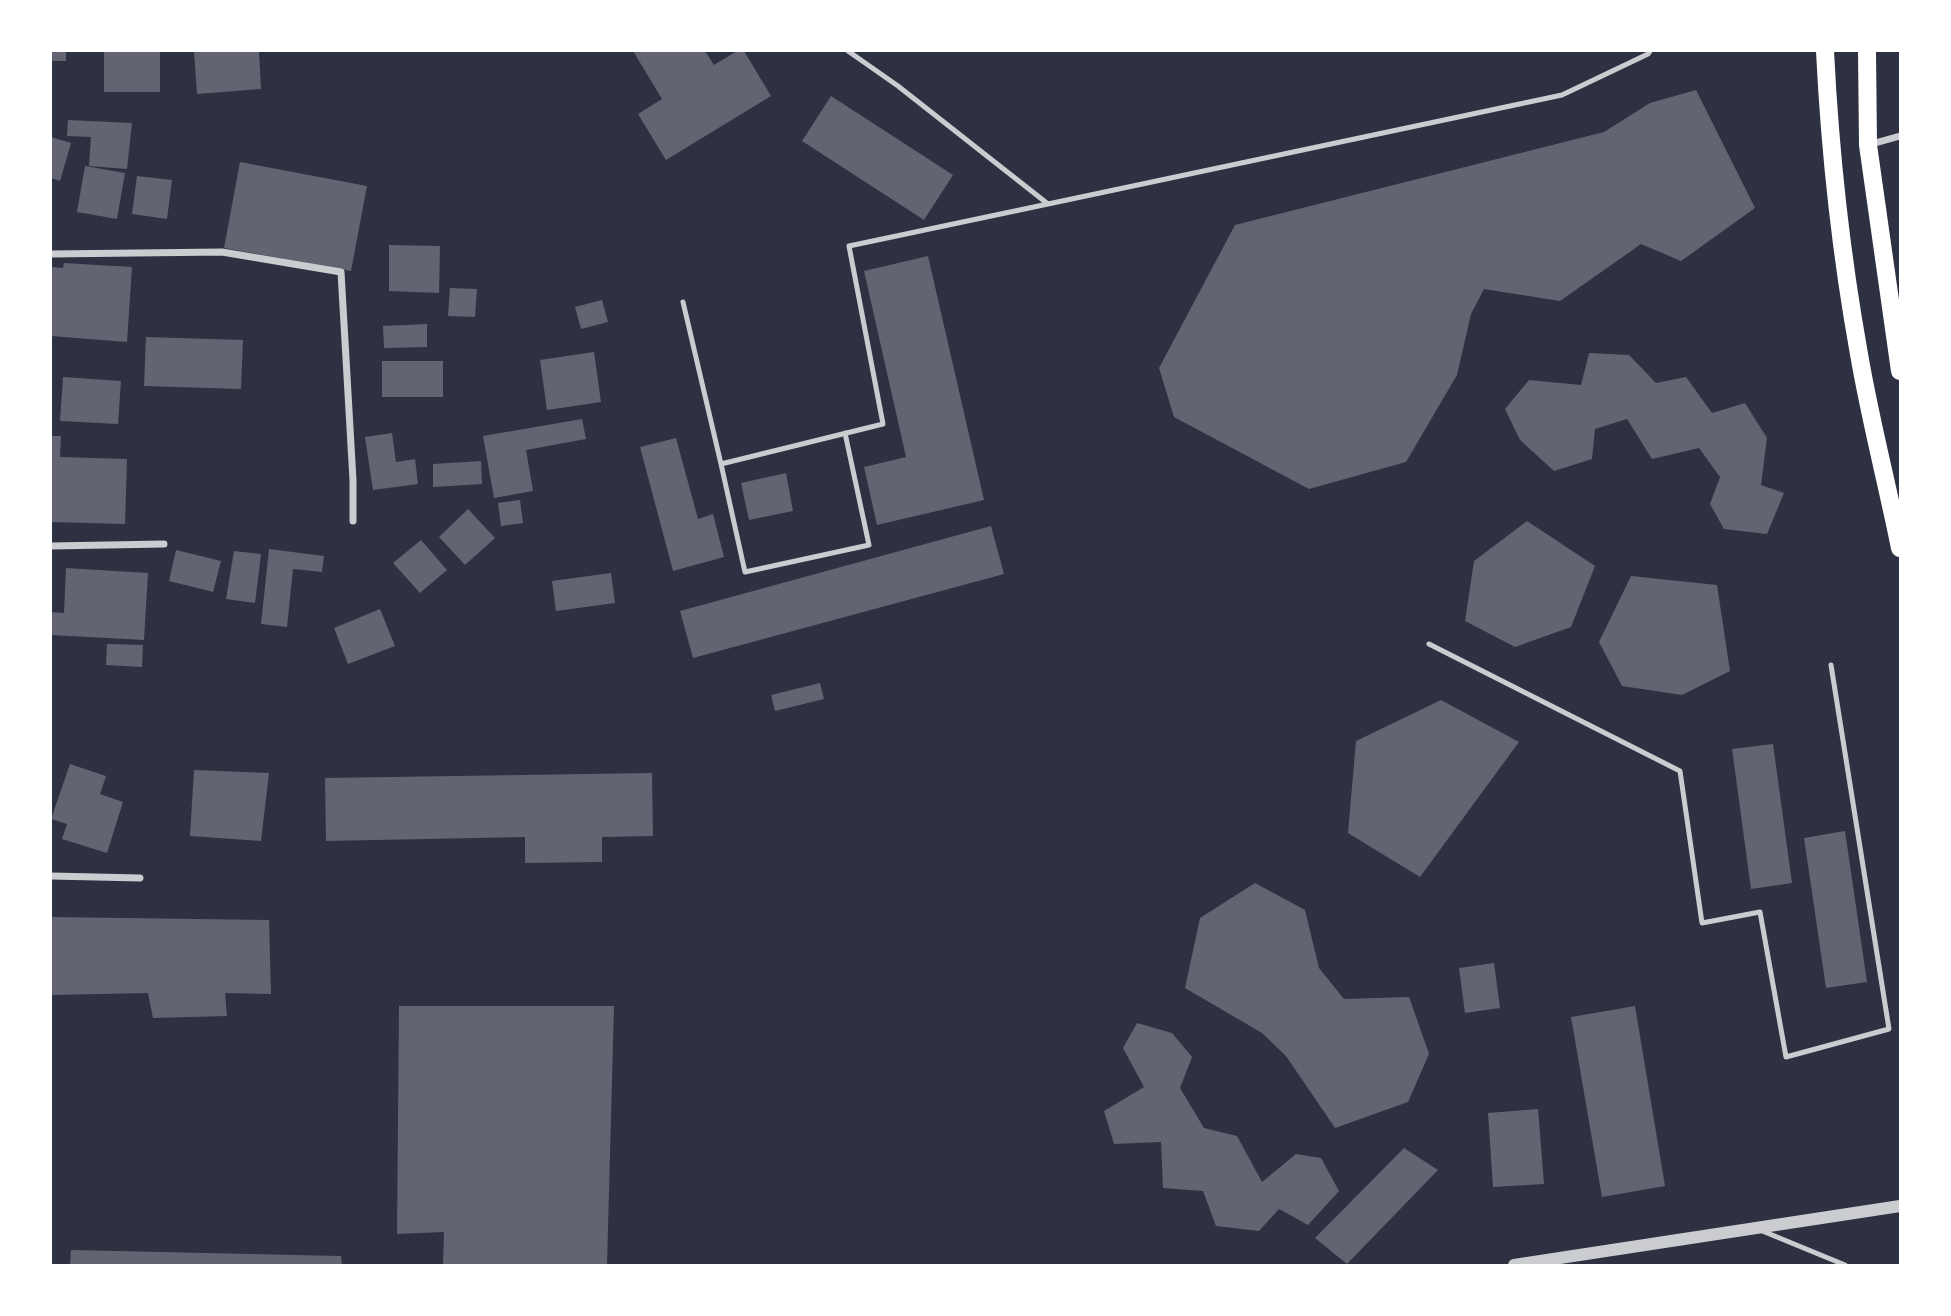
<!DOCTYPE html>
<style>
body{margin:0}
#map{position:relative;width:1951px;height:1316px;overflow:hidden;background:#2d3142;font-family:"Golos Text",sans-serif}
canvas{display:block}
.frame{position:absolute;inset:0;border:52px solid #fff;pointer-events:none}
</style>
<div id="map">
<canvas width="1951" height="1316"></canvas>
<div class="frame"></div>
</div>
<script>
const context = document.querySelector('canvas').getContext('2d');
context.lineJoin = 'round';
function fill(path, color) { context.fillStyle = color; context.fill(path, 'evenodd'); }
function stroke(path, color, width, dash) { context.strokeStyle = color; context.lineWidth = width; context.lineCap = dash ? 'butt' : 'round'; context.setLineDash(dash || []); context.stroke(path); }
const building = new Path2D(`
 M51,51H66V61H51Z
 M104,51H160V92H104Z
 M194,51H259L261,89L197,94Z
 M633,51H705L714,65L737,51H744L771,96L666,160L638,114L662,99Z
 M1696,90L1755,208L1681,261L1641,244L1560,301L1484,289L1471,314L1457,375L1406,462L1309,489L1174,417L1159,368L1235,225L1604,132L1650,103Z
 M831,96L953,175L924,220L802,141Z
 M68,120L132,123L127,169L89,166L91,137L67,136Z
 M51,137L71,143L60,181L51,178Z
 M240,162L367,186L351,271L224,248Z
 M85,166L125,173L117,219L77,212Z
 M137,176L172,180L167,219L132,214Z
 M389,245L440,246L439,293L389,291Z
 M928,256L984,500L877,525L864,467L906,457L864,271Z
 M64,263L132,267L127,342L51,336V267L63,268Z
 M450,288L477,289L475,317L448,316Z
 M602,300L608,322L581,329L575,307Z
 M427,324V347L384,348L383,326Z
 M146,337L243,340L241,389L144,386Z
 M594,352L601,402L547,410L540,360Z
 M1589,353L1629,355L1656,383L1686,377L1712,413L1745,403L1767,438L1761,485L1784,493L1767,534L1724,529L1710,504L1720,477L1699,448L1652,459L1627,419L1595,429L1592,459L1554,471L1520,440L1505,409L1529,380L1581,385Z
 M382,361H443V397H382Z
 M63,377L121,381L118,424L60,421Z
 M582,419L586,439L526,450L533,491L494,498L483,436Z
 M392,433L396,462L415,459L418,484L373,490L365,437Z
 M51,436H61L60,457L127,459L125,524L51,522Z
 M676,438L698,519L713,514L724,557L673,571L640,447Z
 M481,461L482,484L433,487V464Z
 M786,473L793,511L749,520L741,483Z
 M520,500L523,523L501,526L498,503Z
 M468,509L495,538L465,565L439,537Z
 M1527,521L1595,566L1571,627L1515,647L1465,621L1474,561Z
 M991,526L1004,574L693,658L680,611Z
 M421,540L447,570L420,593L393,563Z
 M269,549L324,556L322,572L293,569L287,627L261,624Z
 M176,550L221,561L213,592L169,581Z
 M234,551L261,554L255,603L226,599Z
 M66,568L148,573L144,640L51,635V612L64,613Z
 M611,573L615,603L556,611L552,581Z
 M1631,576L1717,585L1730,671L1682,695L1622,686L1599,642Z
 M380,609L395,646L348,664L334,628Z
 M107,644L143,645L142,667L106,665Z
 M820,683L824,699L775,711L771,695Z
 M1441,700L1519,742L1420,877L1348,833L1356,741Z
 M1773,744L1792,883L1751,889L1732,749Z
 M70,764L106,776L100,794L123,802L107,853L62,839L67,824L51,819Z
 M194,770L269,773L261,841L190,836Z
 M652,773L653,836L602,837V862L525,863V837L326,841L325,778Z
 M1845,831L1867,982L1826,988L1804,838Z
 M1255,883L1305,910L1319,968L1344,999L1409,997L1429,1054L1408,1102L1335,1128L1286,1056L1262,1033L1185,988L1200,918Z
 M51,917L269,920L271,994L225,993L227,1016L153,1018L148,993L51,995Z
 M1494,963L1500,1008L1465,1013L1459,968Z
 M399,1006H614L607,1265H443L444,1232L397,1234Z
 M1635,1006L1665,1186L1602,1197L1571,1017Z
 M1137,1023L1172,1033L1192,1057L1180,1088L1204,1128L1237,1136L1262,1182L1296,1154L1321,1158L1339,1191L1308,1225L1279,1209L1259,1231L1216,1226L1203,1191L1163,1188L1161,1142L1114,1144L1104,1111L1144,1087L1123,1048Z
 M1538,1109L1544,1184L1493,1187L1488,1113Z
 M1404,1148L1438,1170L1347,1264L1315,1238Z
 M71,1250L341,1256L342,1265H70Z`);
const service = new Path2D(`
 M848,51L898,86L1048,204L1562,95L1648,54L1650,51
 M683,302L721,464L883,424L849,246L1048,204
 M721,464L745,572L869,545L845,433
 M1429,644L1680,771L1702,923L1760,912L1786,1057L1889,1029L1831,665
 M1760,1230L1845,1265`);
const minor = new Path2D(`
 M1868,145L1900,136
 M51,254L222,252L341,272L353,480V521
 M51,546L164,544
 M51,876L140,878`);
const tertiary = new Path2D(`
 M1514,1265L1900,1206`);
const primary = new Path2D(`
 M1825,51C1830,152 1841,254 1859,354C1870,419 1887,483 1900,548
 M1867,51L1868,145L1900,371`);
fill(building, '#626471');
stroke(service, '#caccd0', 5);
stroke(minor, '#caccd0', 7);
stroke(tertiary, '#caccd0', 12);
stroke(primary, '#fff', 18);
</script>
